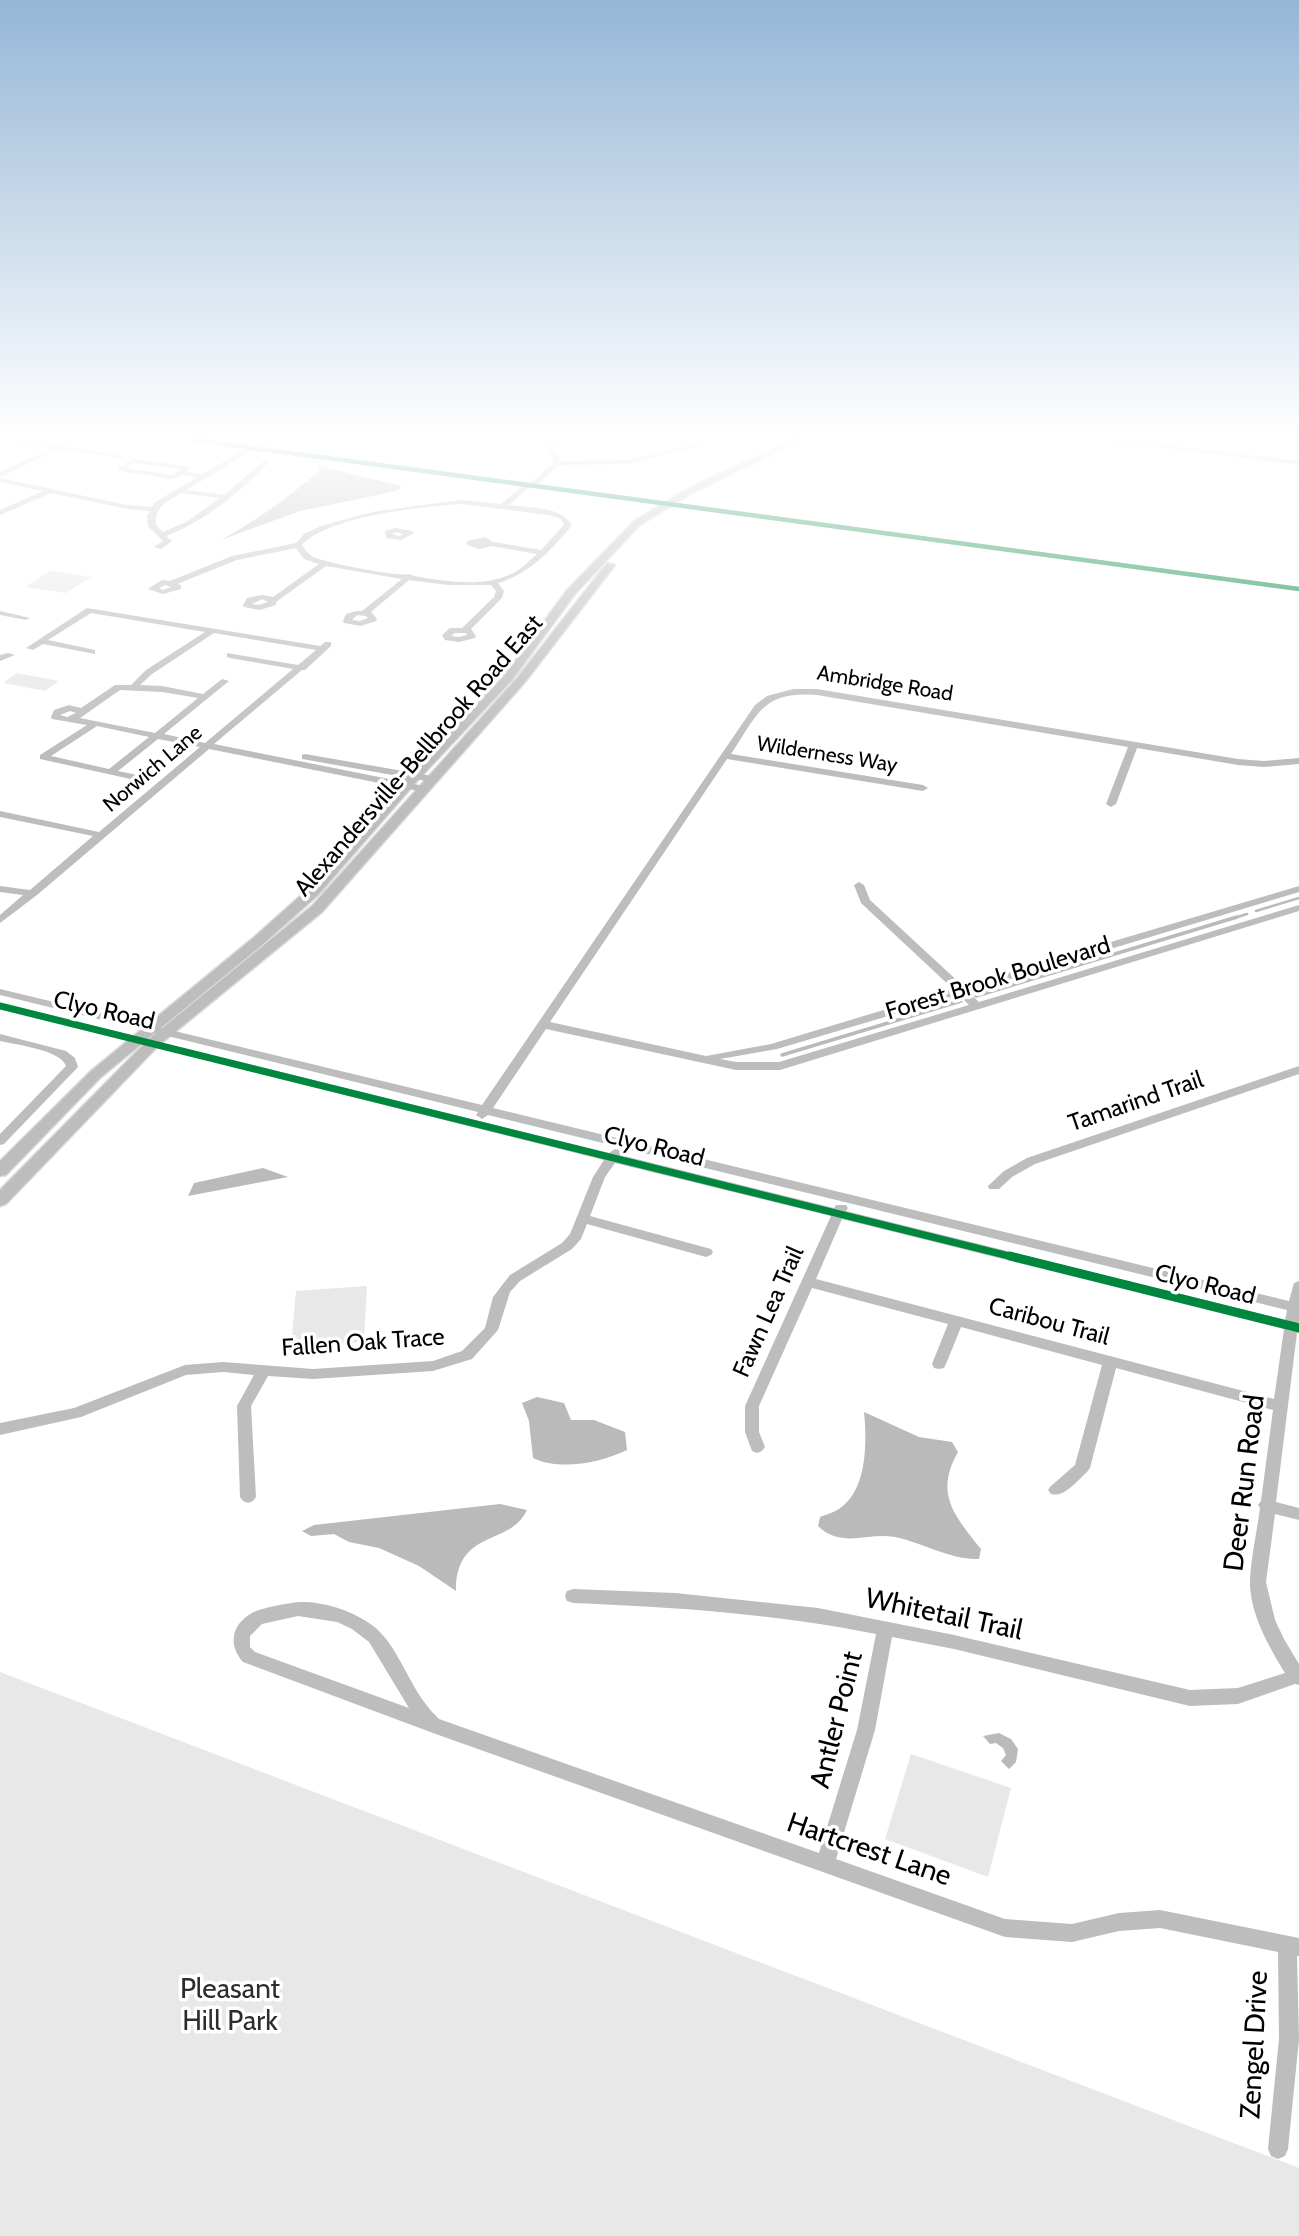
<!DOCTYPE html>
<style>
body{margin:0}
canvas{display:block;background:#fff}
</style>
<canvas width="1299" height="2236"></canvas>
<script>
const context = document.querySelector('canvas').getContext('2d');
context.lineJoin = 'round';
function fill(path, color) { context.fillStyle = color; context.fill(path, 'evenodd'); }
function stroke(path, color, width, dash) { context.strokeStyle = color; context.lineWidth = width; context.lineCap = dash ? 'butt' : 'round'; context.setLineDash(dash || []); context.stroke(path); }
function label(font, color, halo, rows, align = 'center') {
  context.font = font + ' Cabin,sans-serif'; context.lineWidth = 7; context.setLineDash([]); context.textBaseline = 'middle'; context.strokeStyle = halo; context.fillStyle = color; for (const [text, x, y, turn = 0] of rows) {
    context.save(); context.translate(x, y); context.rotate((+turn || 0) * Math.PI / 180); context.textAlign = isNaN(turn) ? turn : align; if (halo) context.strokeText(text, 0, 0); context.fillText(text, 0, 0); context.restore();
  }
}
const green = new Path2D(`
 M50,571L91,577L66,593L25,587Z
 M17,673L59,681L45,691L3,683Z
 M367,1286L364,1342L291,1347L296,1291Z
 M0,1672L1299,2168V2236H0Z
 M911,1754L1011,1788L988,1877L885,1839Z`);
const water = new Path2D(`
 M318,466L402,486L397,491L300,511L221,540C257,520 288,498 319,471Z
 M263,1168L288,1177L188,1196L194,1183Z
 M537,1397L564,1403L571,1420H594L625,1432L627,1450C600,1463 560,1471 533,1458L529,1421L522,1403Z
 M864,1412L919,1437L952,1442L958,1452C934,1494 955,1516 981,1549L979,1559C950,1560 924,1543 895,1537C867,1532 842,1549 818,1526L820,1517C828,1514 838,1511 844,1505C867,1485 867,1441 864,1412Z
 M500,1504L527,1510C510,1547 456,1528 456,1591L419,1566L379,1548L349,1542L334,1534L311,1536L302,1531L314,1525Z
 M999,1733L1011,1739L1018,1749L1016,1762L1009,1769L1001,1761L1006,1755L1003,1748L996,1743L990,1744L983,1736Z`);
const streamFar1 = new Path2D(`
 M1256,911L1299,898
 M1231,919L1247,914`);
const stream = new Path2D(`
 M976,996L1237,917
 M782,1055L961,1001`);
const minor = new Path2D(`
 M18,440H31L123,456L120,458L59,449L0,477V472L52,448L21,443Z
 M191,440H212L250,446L259,440H267L258,447L531,483L554,462L545,440H551L561,461L627,460L693,445L696,440H703L697,447L627,464L559,465L538,484L1299,587V591L534,488H528L509,505C529,508 561,506 572,525C552,550 529,574 498,583L504,591L502,598L471,629L476,636L475,638L459,642L445,640L442,635L450,628H462L494,597L496,591L491,585H448L409,580L371,612L377,619L376,621L361,626L344,623L343,621L346,614L356,611H362L402,579L326,566L276,602V605L260,610L244,607L243,605L247,598L262,595L273,597L319,564L304,559L296,548L237,560L177,584L181,585V589L163,594L148,589L162,580L170,581L232,556L296,543L304,534L321,526L372,512L460,500L501,504L522,486L252,450L187,490L224,495L265,460L270,461C241,491 206,521 166,536L172,541L161,549L154,547L163,541L148,526L147,516L150,511L127,509L51,493L0,515V510L43,491L0,482V478L127,505L152,507L154,503L197,477L183,475L173,479L120,471L118,470V468L133,459L186,466L189,468L187,472L203,474L245,449ZM134,463L181,469L172,475L126,468ZM181,493L219,498L188,521L163,532L156,525C154,507 167,502 181,493ZM460,504L549,515L561,519L564,525L541,550L493,542L485,537L467,541V545L479,549L491,546L537,554C529,561 521,570 511,574C483,588 443,581 414,576L410,574C397,577 327,563 313,557C308,554 305,550 302,545C329,516 420,507 460,504ZM165,585L171,587L163,590L159,588ZM262,599L268,602L259,605L252,604ZM357,615L366,616L368,618L360,621L352,620ZM455,633H466L467,635L459,637L451,636Z
 M1104,440H1128L1299,461V465Z
 M395,528L413,531L414,533L401,540L386,538L385,531ZM396,532L403,534L400,536L392,534Z
 M87,608L320,646L325,642H331V646L305,670H302L214,744L424,786L429,789L424,792L209,749L37,895L0,923V915L23,895L0,892V886L30,890L93,836L0,817V811L99,832L200,747L158,739L118,771L147,777V781L144,782L40,759V755L87,725L52,719L51,717L54,710L69,705L81,708L115,685H131L146,670L205,632L91,613L48,640L95,650V654L43,644L33,650L26,648ZM214,633L316,650L298,665L227,653V657L230,658L293,669L205,743L164,734L229,681L222,679L203,694L162,686L140,685L152,674ZM120,690L162,692L198,698L155,733L80,718ZM70,711L76,713L67,717L60,715ZM97,726L149,737L109,769L51,756Z
 M0,611L30,618L26,620L0,615Z
 M8,653L15,655L0,661V655Z
 M793,689H817L1238,759L1264,761L1299,758V764L1264,767L1238,765L1137,748L1116,804L1111,807L1106,804L1128,747L817,695C762,691 758,714 731,754L923,785L928,788L923,791L727,759L550,1022L706,1056L771,1044L953,989L861,903L854,885L859,882L864,885L870,900L963,986L1299,886V892L968,992L979,1002L1299,905V911L780,1070H736L546,1029L493,1108L1289,1301L1294,1283L1299,1281V1333H1297L1276,1502L1299,1508V1520L1275,1514L1266,1582L1275,1620L1284,1639L1299,1664V1685L1295,1684L1238,1704L1190,1706L954,1649L892,1637L875,1730L836,1859L1005,1919L1072,1924L1119,1913L1160,1910L1299,1938V1956H1297L1299,2039L1288,2149L1285,2156L1278,2159L1271,2156L1268,2149L1279,2039L1278,1952L1160,1928L1119,1931L1072,1942L1005,1937L433,1733L243,1662C228,1645 231,1625 252,1613C260,1608 289,1603 299,1602C321,1601 347,1609 366,1621C395,1638 405,1677 425,1703C429,1709 434,1714 439,1719L819,1853L857,1730L876,1634C776,1614 675,1607 573,1603L567,1601L565,1596L567,1591L573,1589L675,1593L818,1608L954,1635L1190,1690L1238,1688L1285,1673C1269,1647 1249,1612 1250,1580C1251,1556 1257,1532 1260,1508L1258,1505L1261,1501L1273,1410L1116,1368L1090,1468L1087,1472C1077,1481 1064,1498 1051,1494L1048,1490L1051,1486L1075,1465L1102,1365L961,1327L946,1364L944,1368L939,1369L934,1368L932,1364L948,1324L812,1288L759,1406V1432L765,1447L762,1451L757,1453L752,1451L745,1432V1406L831,1216L615,1163L605,1177L590,1216L711,1249L713,1252L711,1255L706,1257L587,1224L581,1239L572,1249L520,1281L510,1292L498,1330L472,1359L433,1371L313,1379L268,1376L251,1406L256,1497L253,1501L248,1503L243,1501L240,1497L237,1406L254,1375L223,1372L186,1375L81,1417L0,1435V1423L74,1408L185,1365L223,1362L313,1369L433,1361L462,1351L485,1328L493,1297L510,1275L562,1243L570,1234L593,1177L604,1160L0,1009V1003L609,1153L615,1149L619,1150L621,1153L620,1155L834,1208L836,1205H846L848,1208L846,1211L1285,1320L1287,1310L488,1115L482,1119L476,1115L478,1112L0,995V989L482,1105L755,705L767,696ZM959,995L969,1005L779,1062H736L720,1059L777,1049ZM842,1219L1284,1329L1274,1399L816,1279ZM298,1616L337,1622L352,1629L369,1642L409,1708L255,1652L250,1647V1636L262,1624Z
 M305,754L432,776L437,779L432,782L302,759V755Z
 M0,1034L66,1051L75,1058L78,1067L4,1144L0,1145V1134L66,1066C61,1050 17,1045 0,1041Z
 M1299,1066V1074L1035,1164L1012,1177L999,1189H989L988,1186L1004,1171L1027,1158Z`);
const major = new Path2D(`
 M790,440H802L691,494L640,525L575,594L512,680L418,780L318,895L262,945L101,1077L6,1175L0,1176V1161L91,1071L252,939L308,889L410,774L504,676L567,590L634,521L685,490Z
 M607,563L615,565L525,682L322,912L159,1045L6,1204L0,1206V1190L149,1039L312,906L517,678Z`);
const cyclewayFar2 = new Path2D(`
 M194,440L1299,589`);
const cyclewayFar1 = new Path2D(`
 M0,1006L1017,1258`);
const cycleway = new Path2D(`
 M1010,1256L1299,1328`);
const farStreetnames = [
 ["Ambridge Road",885,684,9],
 ["Wilderness Way",827,755,9],
 ["Norwich Lane",153,769,-40]
];
const streetNames = [
 ["Alexandersville-Bellbrook Road East",419,756,-49],
 ["Forest Brook Boulevard",998,979,-17],
 ["Clyo Road",104,1011,13],
 ["Tamarind Trail",1136,1102,-19],
 ["Clyo Road",654,1147,14],
 ["Clyo Road",1205,1285,14],
 ["Fawn Lea Trail",769,1312,-66],
 ["Caribou Trail",1049,1322,15],
 ["Fallen Oak Trace",363,1343,-4]
];
const nearStreetnames = [
 ["Deer Run Road",1245,1483,-83],
 ["Whitetail Trail",944,1615,12],
 ["Antler Point",837,1720,-76],
 ["Hartcrest Lane",869,1850,19],
 ["Zengel Drive",1255,2045,-87]
];
const nearParknames = [
 ["Pleasant",230,1990],
 ["Hill Park",230,2022]
];
fill(green, '#e8e8e8');
fill(water, '#bababa');
stroke(streamFar1, '#bababa', 2.5);
stroke(stream, '#bababa', 3.5);
stroke(major, '#dbdbdb', 3);
fill(minor, '#bdbdbd');
fill(major, '#bdbdbd');
stroke(cyclewayFar2, '#00873e', 4.5);
stroke(cyclewayFar1, '#00873e', 7);
stroke(cycleway, '#00873e', 9);
const sky = context.createLinearGradient(0, 0, 0, 754);
sky.addColorStop(0, '#95b6d6');
sky.addColorStop(0.58, '#fff');
sky.addColorStop(1, '#ffffff00');
context.fillStyle = sky;
context.fillRect(0, 0, 1299, 754);
label('21px', '#000', '#fff', farStreetnames);
label('24px', '#000', '#fff', streetNames);
label('28px', '#000', '#fff', nearStreetnames);
label('28px', '#2d2d2d', '#fff', nearParknames);
</script>
